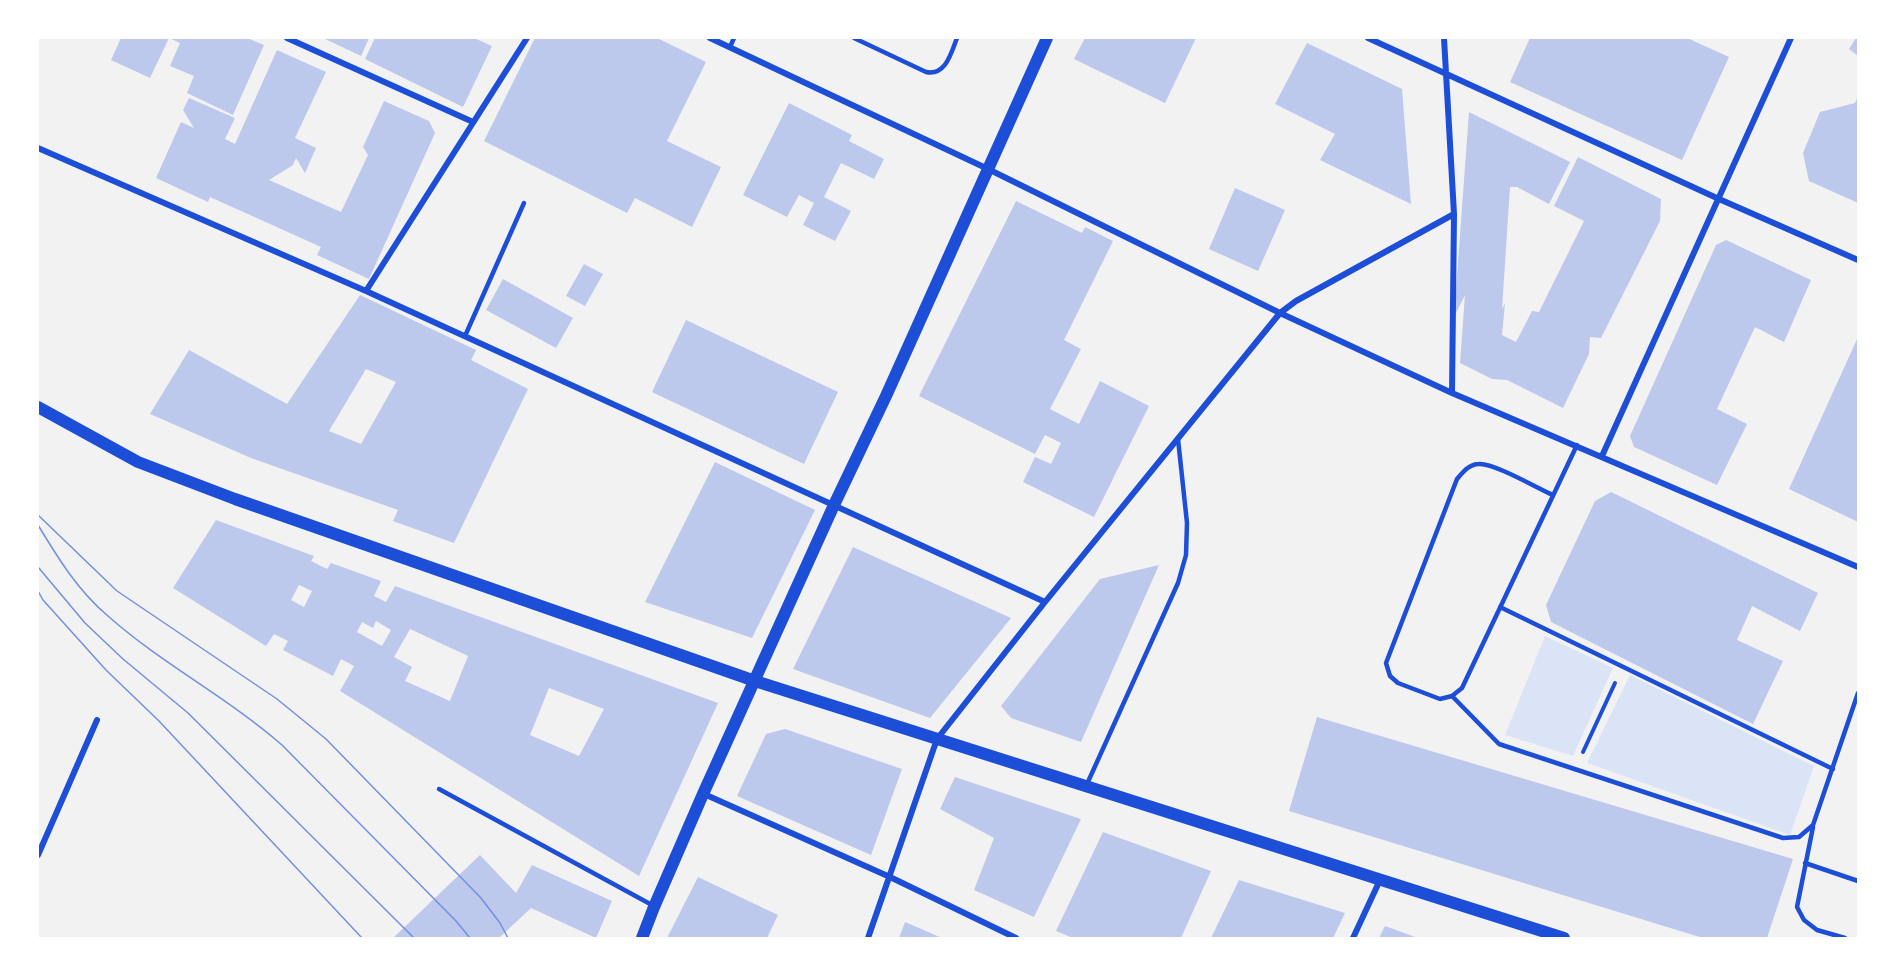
<!DOCTYPE html>
<style>
body{margin:0}
#map{position:relative;width:1896px;height:976px;overflow:hidden;background:#f2f2f2;font-family:"Fira Sans",sans-serif}
canvas{display:block}
.frame{position:absolute;inset:0;border:39px solid #fff;pointer-events:none}
</style>
<div id="map">
<canvas width="1896" height="976"></canvas>
<div class="frame"></div>
</div>
<script>
const context = document.querySelector('canvas').getContext('2d');
context.lineJoin = 'round';
function fill(path, color) { context.fillStyle = color; context.fill(path, 'evenodd'); }
function stroke(path, color, width, dash) { context.strokeStyle = color; context.lineWidth = width; context.lineCap = dash ? 'butt' : 'round'; context.setLineDash(dash || []); context.stroke(path); }
const green = new Path2D(`
 M1545,636L1613,668L1573,756L1505,735Z
 M1630,675L1814,766L1790,835L1587,763Z`);
const building = new Path2D(`
 M121,38H247L264,45L233,115L187,93L194,76L170,66L180,43L169,38L150,78L111,60Z
 M323,38H369L361,56Z
 M375,38H474L492,46L463,107L365,59Z
 M535,38H657L706,62L667,141L721,167L692,227L635,198L627,213L484,141Z
 M1085,38H1196L1165,103L1074,59Z
 M1530,38H1687L1729,57L1682,160L1510,82Z
 M1856,38H1858V56L1849,49Z
 M1307,43L1402,89L1411,204L1320,160L1335,134L1275,104Z
 M277,50L326,72L295,138L316,148L305,173L296,158L293,165L269,180L341,212L368,155L363,147L384,101L429,121L435,133L369,279L317,255L321,247L210,197L208,202L156,178L181,122L194,128L183,110L189,98L235,118L225,139L235,144Z
 M1858,96V203L1809,181L1803,153L1820,112L1855,103Z
 M789,103L852,135L849,141L884,159L874,179L841,163L824,197L851,211L835,241L803,225L814,203L799,195L787,217L743,195Z
 M1469,112L1570,162L1549,204L1517,187H1510L1502,309L1505,303L1502,335L1516,342L1532,311L1539,312L1584,221L1554,206L1578,157L1661,199L1660,221L1601,338L1590,337L1589,354L1563,408L1507,380L1492,379L1460,363L1465,295L1454,317Z
 M1235,188L1285,210L1258,271L1209,249Z
 M1016,201L1082,233L1085,227L1113,241L1064,340L1081,349L1050,409L1079,424L1100,381L1149,406L1094,517L1023,482L1035,457L1051,464L1061,443L1045,435L1035,454L919,396Z
 M1726,240L1811,280L1784,342L1755,327L1717,409L1747,424L1717,485L1634,447L1630,436L1716,245Z
 M584,264L603,274L585,306L566,296Z
 M503,279L573,318L556,348L486,310Z
 M360,295L476,350L471,360L528,389L454,543L393,521L398,510L251,458L150,414L189,350L287,404ZM366,369L396,382L361,444L329,431Z
 M686,320L838,392L804,464L652,392Z
 M1858,337V522L1789,489Z
 M715,462L815,510L752,638L645,602Z
 M1611,492L1818,593L1800,631L1752,606L1737,640L1783,661L1753,724L1551,622L1546,605L1595,501Z
 M216,520L314,556L311,561L327,569L331,563L381,581L374,596L386,602L395,586L718,703L639,876L340,691L354,666L341,659L333,676L283,650L288,641L274,634L266,646L173,588ZM299,585L312,591L304,607L291,600ZM376,621L391,630L382,646L357,632L362,622L373,628ZM410,629L468,656L450,701L405,681L412,667L394,657ZM549,688L604,709L579,756L530,735Z
 M853,547L1011,618L930,718L793,669Z
 M1159,565L1081,742L1011,718L1001,706L1100,579Z
 M1317,717L1793,859L1767,938H1703L1289,811Z
 M785,729L902,769L871,855L737,796L766,734Z
 M955,777L1081,819L1034,917L974,890L994,838L940,809Z
 M1103,832L1211,871L1181,938H1073L1056,931Z
 M480,855L516,893L532,865L612,901L596,938L531,908L499,938H393Z
 M698,877L778,915L767,938H667Z
 M1239,880L1345,913L1333,938H1211Z
 M905,922L942,938H899Z
 M1385,926L1418,938H1379Z`);
const path = new Path2D(`
 M1583,752L1615,683`);
const service = new Path2D(`
 M854,38L926,72C946,76 951,53 957,38
 M730,47L734,38
 M465,336L524,203
 M1553,495C1537,488 1494,463 1479,464C1469,464 1463,472 1457,479L1386,663L1390,676L1398,683L1440,699L1452,696L1462,688L1577,445
 M1500,607L1833,769
 M1452,696L1499,744L1783,838L1799,837L1813,825L1858,693
 M1087,784L1178,583L1186,555L1187,523L1178,439
 M439,789L652,905
 M1813,827L1797,907L1804,920L1817,930L1845,938
 M1805,863L1858,881`);
const minor = new Path2D(`
 M287,38L473,122
 M710,38L988,169L1280,313L1452,393L1858,567
 M1368,38L1719,199L1858,260
 M1444,38L1454,214L1452,393
 M38,148L366,291L1045,602
 M366,291L527,38
 M1602,456L1791,38
 M704,794L890,877L1016,938
 M38,855L97,720
 M868,938L937,739L1045,602L1280,313L1296,301L1454,214
 M1353,938L1380,880`);
const secondary = new Path2D(`
 M38,407L138,462L235,499L755,681L1564,938
 M642,938L654,907L703,794L834,505L886,396L1047,38`);
const tram = new Path2D(`
 M38,515L117,591L277,699L326,739L481,898L500,923L508,938
 M38,525C58,558 78,591 108,616C162,664 227,697 282,745L456,921L470,938
 M38,567L85,623L123,659L188,713L414,938
 M38,591L43,600L106,670L159,721L362,938`);
fill(green, '#dbe4f7');
fill(building, '#bdc9ec');
stroke(path, '#1d4ed8', 4);
stroke(service, '#1d4ed8', 4.5);
stroke(minor, '#1d4ed8', 6);
stroke(secondary, '#1d4ed8', 12);
stroke(tram, '#7290e2', 1.5);
</script>
